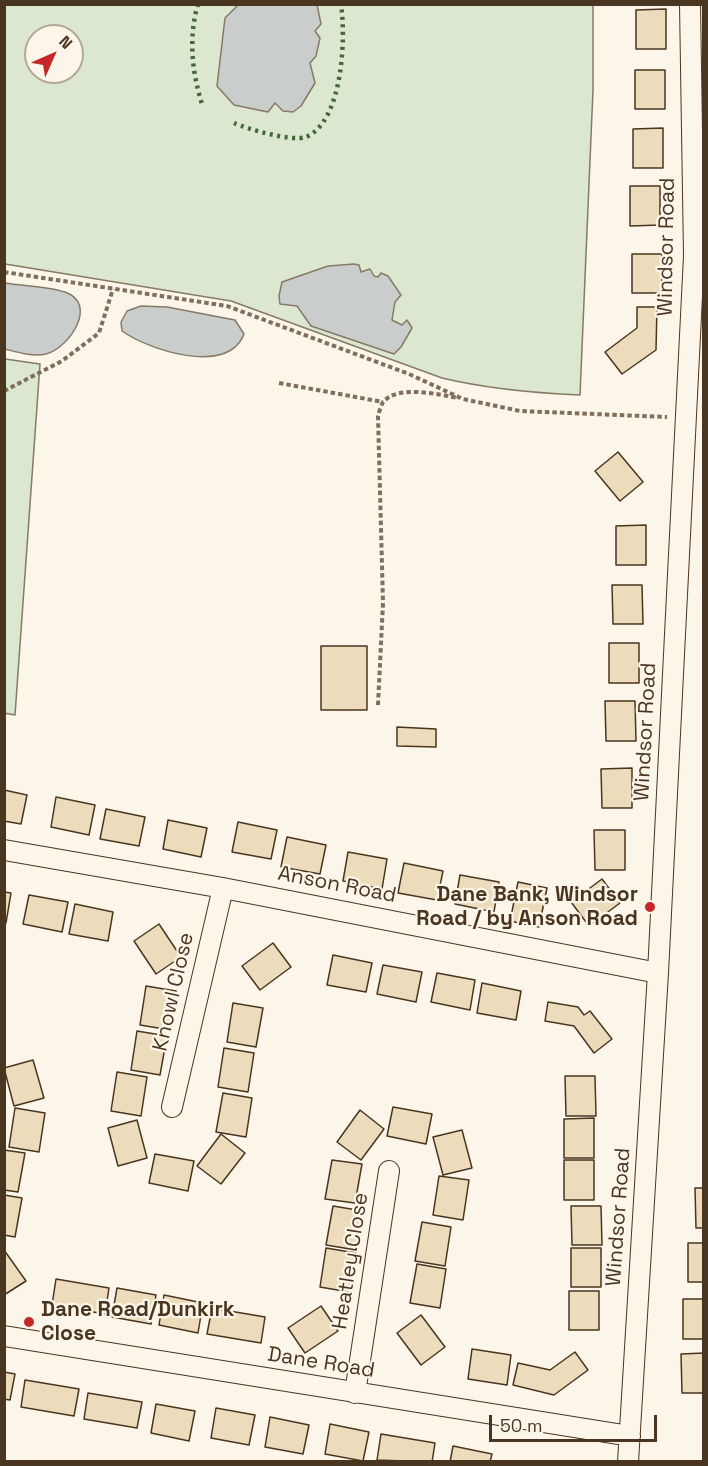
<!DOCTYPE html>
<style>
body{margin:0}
#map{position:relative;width:708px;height:1466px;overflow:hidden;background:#fbf6e9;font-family:"Space Grotesk",sans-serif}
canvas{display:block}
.frame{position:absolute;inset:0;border:6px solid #4a3520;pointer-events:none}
.north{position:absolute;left:24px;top:24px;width:60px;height:60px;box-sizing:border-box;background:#fbf6e9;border:2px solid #b4a999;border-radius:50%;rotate:45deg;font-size:16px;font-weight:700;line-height:24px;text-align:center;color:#4a3520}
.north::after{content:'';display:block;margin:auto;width:21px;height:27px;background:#c62828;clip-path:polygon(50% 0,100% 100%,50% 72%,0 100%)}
.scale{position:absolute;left:489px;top:1415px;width:168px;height:27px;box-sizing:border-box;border:3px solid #4a3520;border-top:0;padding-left:8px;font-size:18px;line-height:21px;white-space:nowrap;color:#4a3520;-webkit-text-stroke:4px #fbf6e9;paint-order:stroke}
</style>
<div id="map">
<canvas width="708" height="1466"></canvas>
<div class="frame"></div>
<div class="north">N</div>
<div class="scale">50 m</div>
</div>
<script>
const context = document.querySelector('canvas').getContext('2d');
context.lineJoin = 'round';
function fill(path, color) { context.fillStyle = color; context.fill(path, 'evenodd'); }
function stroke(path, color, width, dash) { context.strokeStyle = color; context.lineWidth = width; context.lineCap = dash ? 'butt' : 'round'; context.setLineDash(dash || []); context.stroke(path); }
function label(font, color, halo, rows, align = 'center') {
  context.font = font + ' "Space Grotesk",sans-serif'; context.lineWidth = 4.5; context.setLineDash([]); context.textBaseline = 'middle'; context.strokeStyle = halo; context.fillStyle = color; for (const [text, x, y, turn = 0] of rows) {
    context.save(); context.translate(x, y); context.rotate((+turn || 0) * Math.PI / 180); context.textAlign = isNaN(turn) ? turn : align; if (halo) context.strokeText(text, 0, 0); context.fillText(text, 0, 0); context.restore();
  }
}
const green = new Path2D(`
 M4,5H593V90L580,395C533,393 488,389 442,378L231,301L5,264ZM36,36H72V72H36Z
 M5,359L40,364L15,715L4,713Z`);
const water = new Path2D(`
 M238,5H317L321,24L315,31L320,38L316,56L310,63L315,83L301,106L293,112L283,111L275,103L268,112L234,105L217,86L225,18Z
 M354,264L359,265L361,272L370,269L374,276L378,277L381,273L388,276L401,295L395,302L392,320L402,325L407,320L412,328L401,347L394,354L311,326L297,306L280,304L279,296L282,282L328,266Z
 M5,283C23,286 47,286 65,292C99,304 69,348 46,354C33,357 17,352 5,349Z
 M141,306L167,307L235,320L244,334C228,377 147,349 122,331L121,322L127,311Z`);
const building = new Path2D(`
 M666,9V49H636V10Z
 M635,70H665V109H635Z
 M663,128V168H633V129Z
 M630,186H660V225L630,226Z
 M632,254H662V293H632Z
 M637,307H657L656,350L622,374L605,352L637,328Z
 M618,452L643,482L620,501L595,471Z
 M646,525V565H616V526Z
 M612,585H642L643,624H613Z
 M609,643H639V683H609Z
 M321,646H367V710H321Z
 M605,701H635L636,741H606Z
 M397,727L436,729V747L397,746Z
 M632,768V808H602L601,769Z
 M4,790L27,795L21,824L4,821Z
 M56,797L95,805L89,835L51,827Z
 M106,809L145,817L139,846L100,839Z
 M168,820L207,828L201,857L163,849Z
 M238,822L277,830L271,859L232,852Z
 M594,830H625V870H595Z
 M287,837L326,845L320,874L281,867Z
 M348,852L387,859L382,889L343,881Z
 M404,863L443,871L437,900L398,893Z
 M460,875L499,882L494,912L455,904Z
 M602,879L620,903L589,926L571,902Z
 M518,882L547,888L539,927L510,921Z
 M4,892L11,893L6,923L4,922Z
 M29,895L68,902L62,932L23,924Z
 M75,904L113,912L108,941L69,934Z
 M159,924L181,957L156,974L134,941Z
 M273,943L291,967L260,990L242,966Z
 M333,955L372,963L366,992L327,985Z
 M383,965L422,972L416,1002L377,994Z
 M437,973L475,980L470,1010L431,1002Z
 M482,983L521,991L516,1020L477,1013Z
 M146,986L176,991L170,1030L140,1025Z
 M548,1002L578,1007L584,1015L590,1011L612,1039L594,1053L574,1026L545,1021Z
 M233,1003L263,1008L256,1047L227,1042Z
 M137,1031L167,1036L160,1075L131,1070Z
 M224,1048L254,1053L248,1092L218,1087Z
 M33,1060L44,1098L14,1106L4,1068Z
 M117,1072L147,1077L141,1116L111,1111Z
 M565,1076H595L596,1116H566Z
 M223,1093L252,1098L246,1137L216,1132Z
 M393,1107L432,1114L426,1144L387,1136Z
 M15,1108L45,1113L39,1152L9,1147Z
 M360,1110L384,1129L361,1160L337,1142Z
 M594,1118V1158H564V1119Z
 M137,1120L147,1158L118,1166L108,1128Z
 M462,1130L472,1168L443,1175L433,1137Z
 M221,1134L245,1153L221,1184L197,1166Z
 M4,1150L25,1153L18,1192L4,1190Z
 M155,1154L194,1161L188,1191L149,1183Z
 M332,1160L362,1164L355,1203L325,1199Z
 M564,1160H594V1200H564Z
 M439,1176L469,1180L463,1220L433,1215Z
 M695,1188H704V1228H696Z
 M4,1195L22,1198L15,1237L4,1235Z
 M333,1206L363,1211L356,1250L326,1245Z
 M571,1206H601L602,1245H572Z
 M422,1222L451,1227L445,1266L415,1261Z
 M688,1243H704V1282H688Z
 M326,1248L356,1253L349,1292L320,1287Z
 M571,1248H601V1287H571Z
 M4,1250L26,1281L4,1295Z
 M417,1264L446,1269L440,1308L410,1303Z
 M56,1279L109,1288L105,1314L52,1305Z
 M117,1288L156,1295L151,1324L112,1317Z
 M569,1291H599V1330H569Z
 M164,1295L203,1303L198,1333L159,1325Z
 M683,1299H704V1339H683Z
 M321,1306L338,1331L305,1353L288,1328Z
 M212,1308L265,1317L261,1343L207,1334Z
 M421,1315L445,1347L421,1365L397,1333Z
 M472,1349L511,1355L507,1385L468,1379Z
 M575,1352L588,1370L554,1395L513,1385L518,1363L550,1370Z
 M704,1353V1393H682L681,1354Z
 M4,1372L15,1374L10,1400L4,1399Z
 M25,1380L79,1389L74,1416L21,1407Z
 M88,1393L142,1402L137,1428L84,1419Z
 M156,1404L195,1411L189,1441L151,1433Z
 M216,1408L255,1415L249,1445L211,1438Z
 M270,1417L309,1425L303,1454L265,1447Z
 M330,1424L369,1432L363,1461L325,1454Z
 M381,1434L435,1443L432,1462L377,1460Z
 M453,1446L492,1454L490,1462H450Z`);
const path = new Path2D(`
 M4,272L227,306L409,374L463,399L520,411L667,417
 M279,383L383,402
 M4,391L62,361L99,333L113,289
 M378,705L383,603L378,416C379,412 381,406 383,402C399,384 439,395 459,398`);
const street = new Path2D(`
 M4,850L223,888L658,973
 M172,1107L223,888
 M4,1336L630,1436
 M355,1393L389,1171
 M628,1462L658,973L694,256L690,4`);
const hedge = new Path2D(`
 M198,4C188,38 192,74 203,107
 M234,123C247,129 292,142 306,137C343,121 346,38 341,4`);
const markers = [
 [650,907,6,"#c62828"],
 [29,1322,6,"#c62828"]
];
const streetNames = [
 ["Windsor Road",667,247,-89],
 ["Windsor Road",646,732,-87],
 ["Anson Road",337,885,11],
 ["Knowl Close",174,992,-77],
 ["Windsor Road",619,1217,-86],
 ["Heatley Close",351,1261,-81],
 ["Dane Road",321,1363,9]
];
const poiNames = [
 ["Dane Bank, Windsor",638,895],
 ["Road / by Anson Road",638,919],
 ["Dane Road/Dunkirk",41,1310,"left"],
 ["Close",41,1334,"left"]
];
fill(green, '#dce7d0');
stroke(green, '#887966', 1.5);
fill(water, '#c9cecd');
stroke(water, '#887966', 1.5);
fill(building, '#ecdcbc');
stroke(building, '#4a3520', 1.5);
stroke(street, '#4a3520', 22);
stroke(path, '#7f6f5c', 4, [4.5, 3]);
stroke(street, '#fbf6e9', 20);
stroke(hedge, '#436837', 4.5, [3, 4.5]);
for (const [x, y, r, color] of markers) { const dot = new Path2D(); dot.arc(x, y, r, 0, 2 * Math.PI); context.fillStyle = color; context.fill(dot); stroke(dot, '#fbf6e9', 2); }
label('21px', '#4a3520', '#fbf6e9', streetNames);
label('bold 21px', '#4a3520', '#fbf6e9', poiNames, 'right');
</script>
